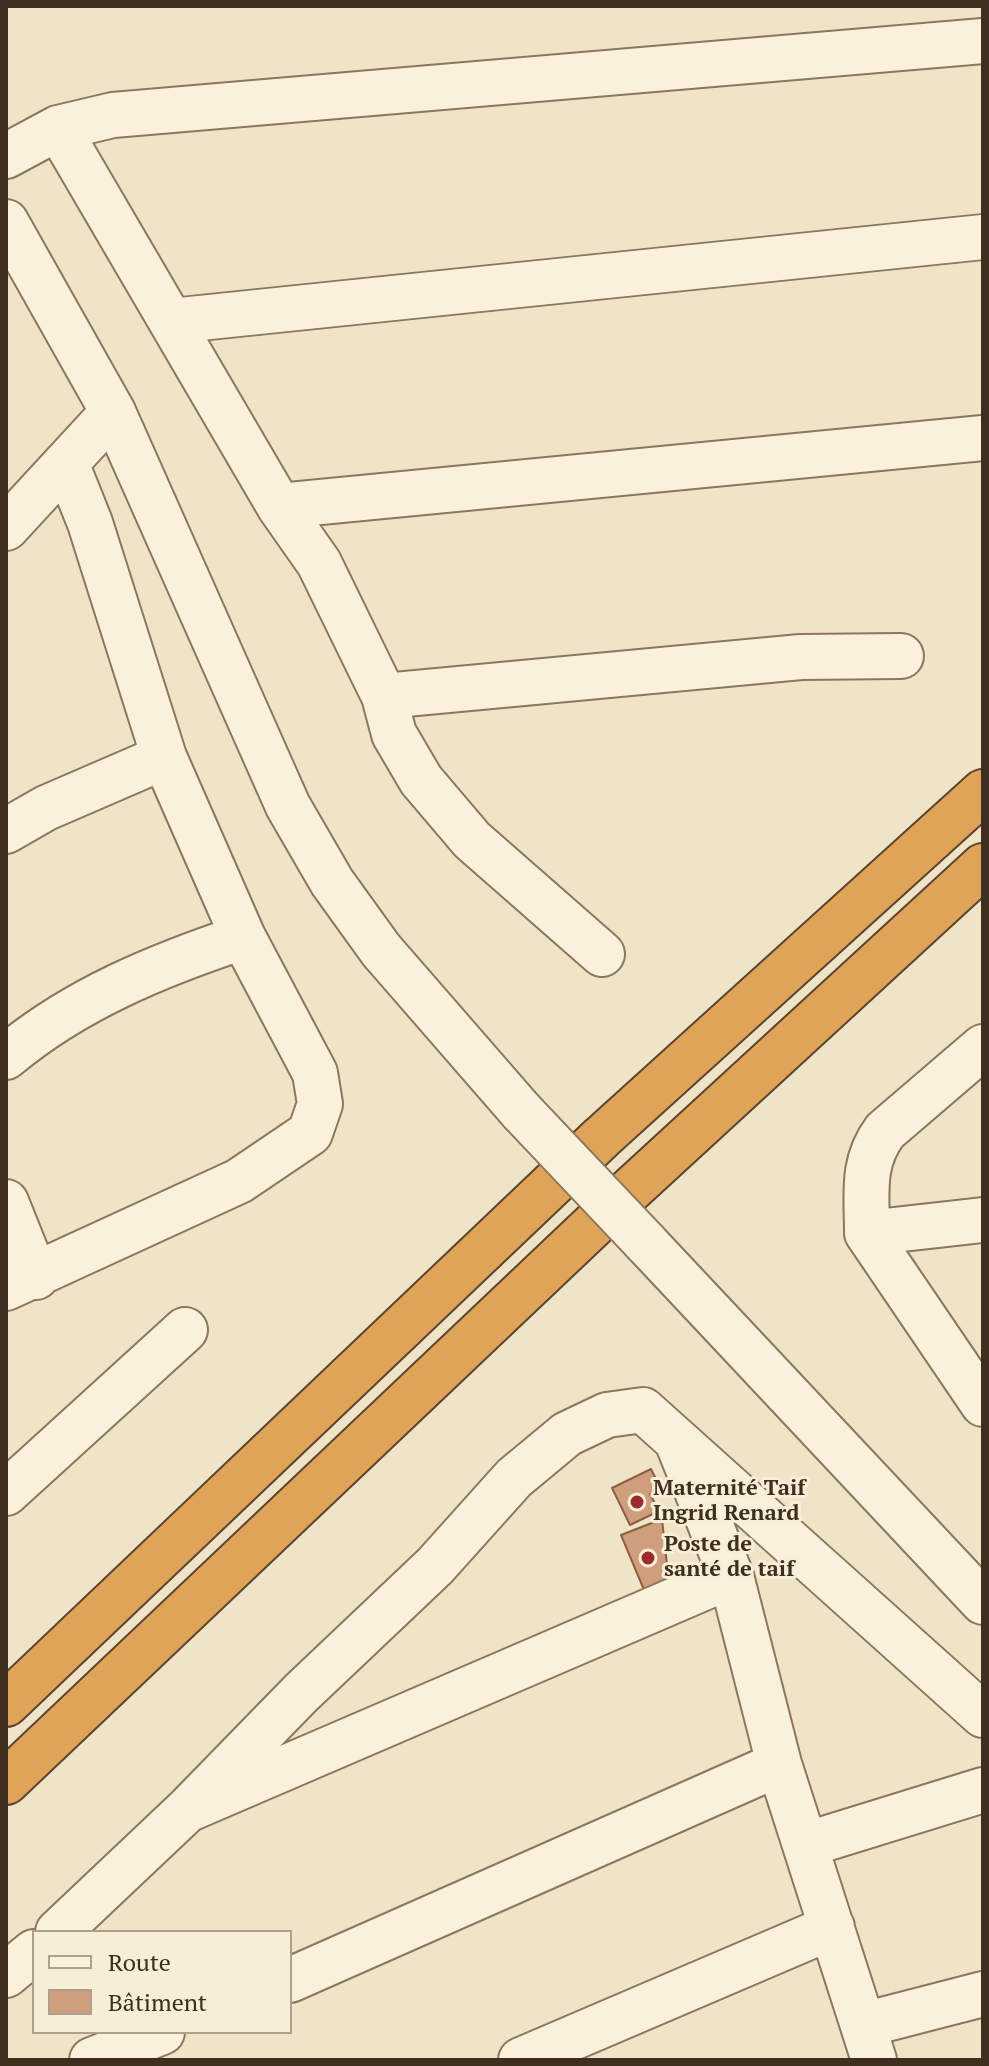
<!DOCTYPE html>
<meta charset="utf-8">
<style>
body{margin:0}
#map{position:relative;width:989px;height:2066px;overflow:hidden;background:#f0e4c8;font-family:"PT Serif",serif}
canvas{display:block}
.frame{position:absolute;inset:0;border:8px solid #3d2e20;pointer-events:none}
.legend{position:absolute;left:32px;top:1930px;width:260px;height:104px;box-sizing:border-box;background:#f7eed8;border:2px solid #ada18e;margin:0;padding:10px 14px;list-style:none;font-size:24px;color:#3d2e20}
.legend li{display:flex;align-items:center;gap:16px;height:40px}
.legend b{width:40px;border:2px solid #ada18e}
</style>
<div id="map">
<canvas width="989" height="2066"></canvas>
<div class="frame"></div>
<ul class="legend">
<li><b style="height:10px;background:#faf1dc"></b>Route</li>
<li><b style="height:22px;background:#cf9f7d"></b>Bâtiment</li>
</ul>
</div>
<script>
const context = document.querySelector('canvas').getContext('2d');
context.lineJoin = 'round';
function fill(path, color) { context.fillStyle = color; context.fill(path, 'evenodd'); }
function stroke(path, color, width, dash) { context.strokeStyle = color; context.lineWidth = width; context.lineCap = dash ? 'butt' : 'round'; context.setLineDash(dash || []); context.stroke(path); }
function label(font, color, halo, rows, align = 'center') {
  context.font = font + ' "PT Serif",serif'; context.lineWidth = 6; context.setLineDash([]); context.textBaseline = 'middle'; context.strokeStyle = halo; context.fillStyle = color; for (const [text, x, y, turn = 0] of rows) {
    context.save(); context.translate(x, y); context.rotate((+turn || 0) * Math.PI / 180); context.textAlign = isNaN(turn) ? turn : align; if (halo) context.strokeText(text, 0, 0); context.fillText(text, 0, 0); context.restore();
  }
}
const building = new Path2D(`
 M651,1469L661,1489L650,1494L659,1511L630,1525L612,1488Z
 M662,1519L667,1565L682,1583L647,1597L621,1535Z`);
const minor = new Path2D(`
 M58,128L279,506L319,563L384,696L394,734L421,780L472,840L602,954
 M6,156L58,128L113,115L983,41
 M6,222L113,412L288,806L332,882L381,950L521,1111
 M171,321L983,237
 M279,506L983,438
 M6,528L113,412
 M384,696L801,657L901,656
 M6,831L46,808L164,757
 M6,1057C75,999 159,965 243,937
 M6,1202L36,1277
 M983,1220L867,1233L983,1404
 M867,1233C867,1195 861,1163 885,1131L983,1047
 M646,1243L983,1602
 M6,1288L239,1181L310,1133L320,1104L315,1073L243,937L164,757L90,523L66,463
 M679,1446L731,1576L779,1764L874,2060
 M6,1493L185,1330
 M187,1810L301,1693L435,1566L514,1478L567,1434L607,1415L643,1410L983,1715
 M805,1845L983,1790
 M58,1932L187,1810L731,1576
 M6,1975L34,1952
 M290,1980L779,1764
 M863,2025L983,1994
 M92,2060L162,2032
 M521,2060L832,1927`);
const highway = new Path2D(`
 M6,1704L602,1137L983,792
 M6,1782L626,1194L983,866`);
const minorBridge = new Path2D(`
 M521,1111L646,1243`);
const markers = [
 [637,1502,8,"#9e2a2b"],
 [648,1558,8,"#9e2a2b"]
];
const poiNames = [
 ["Maternité Taif",653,1489],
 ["Ingrid Renard",653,1514],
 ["Poste de",664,1545],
 ["santé de taif",664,1570]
];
fill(building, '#cf9f7d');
stroke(building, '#8d5f41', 2);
stroke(minor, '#8d765c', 48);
stroke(highway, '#5b4430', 48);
stroke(minor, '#faf1dc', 44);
stroke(highway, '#e0a458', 44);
stroke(minorBridge, '#8d765c', 48, []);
stroke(minorBridge, '#faf1dc', 44);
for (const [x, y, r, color] of markers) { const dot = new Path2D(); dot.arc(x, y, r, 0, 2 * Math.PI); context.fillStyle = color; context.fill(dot); stroke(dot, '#f7eed8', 3); }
label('bold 22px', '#3d2e20', '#f7eed8', poiNames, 'left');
</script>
